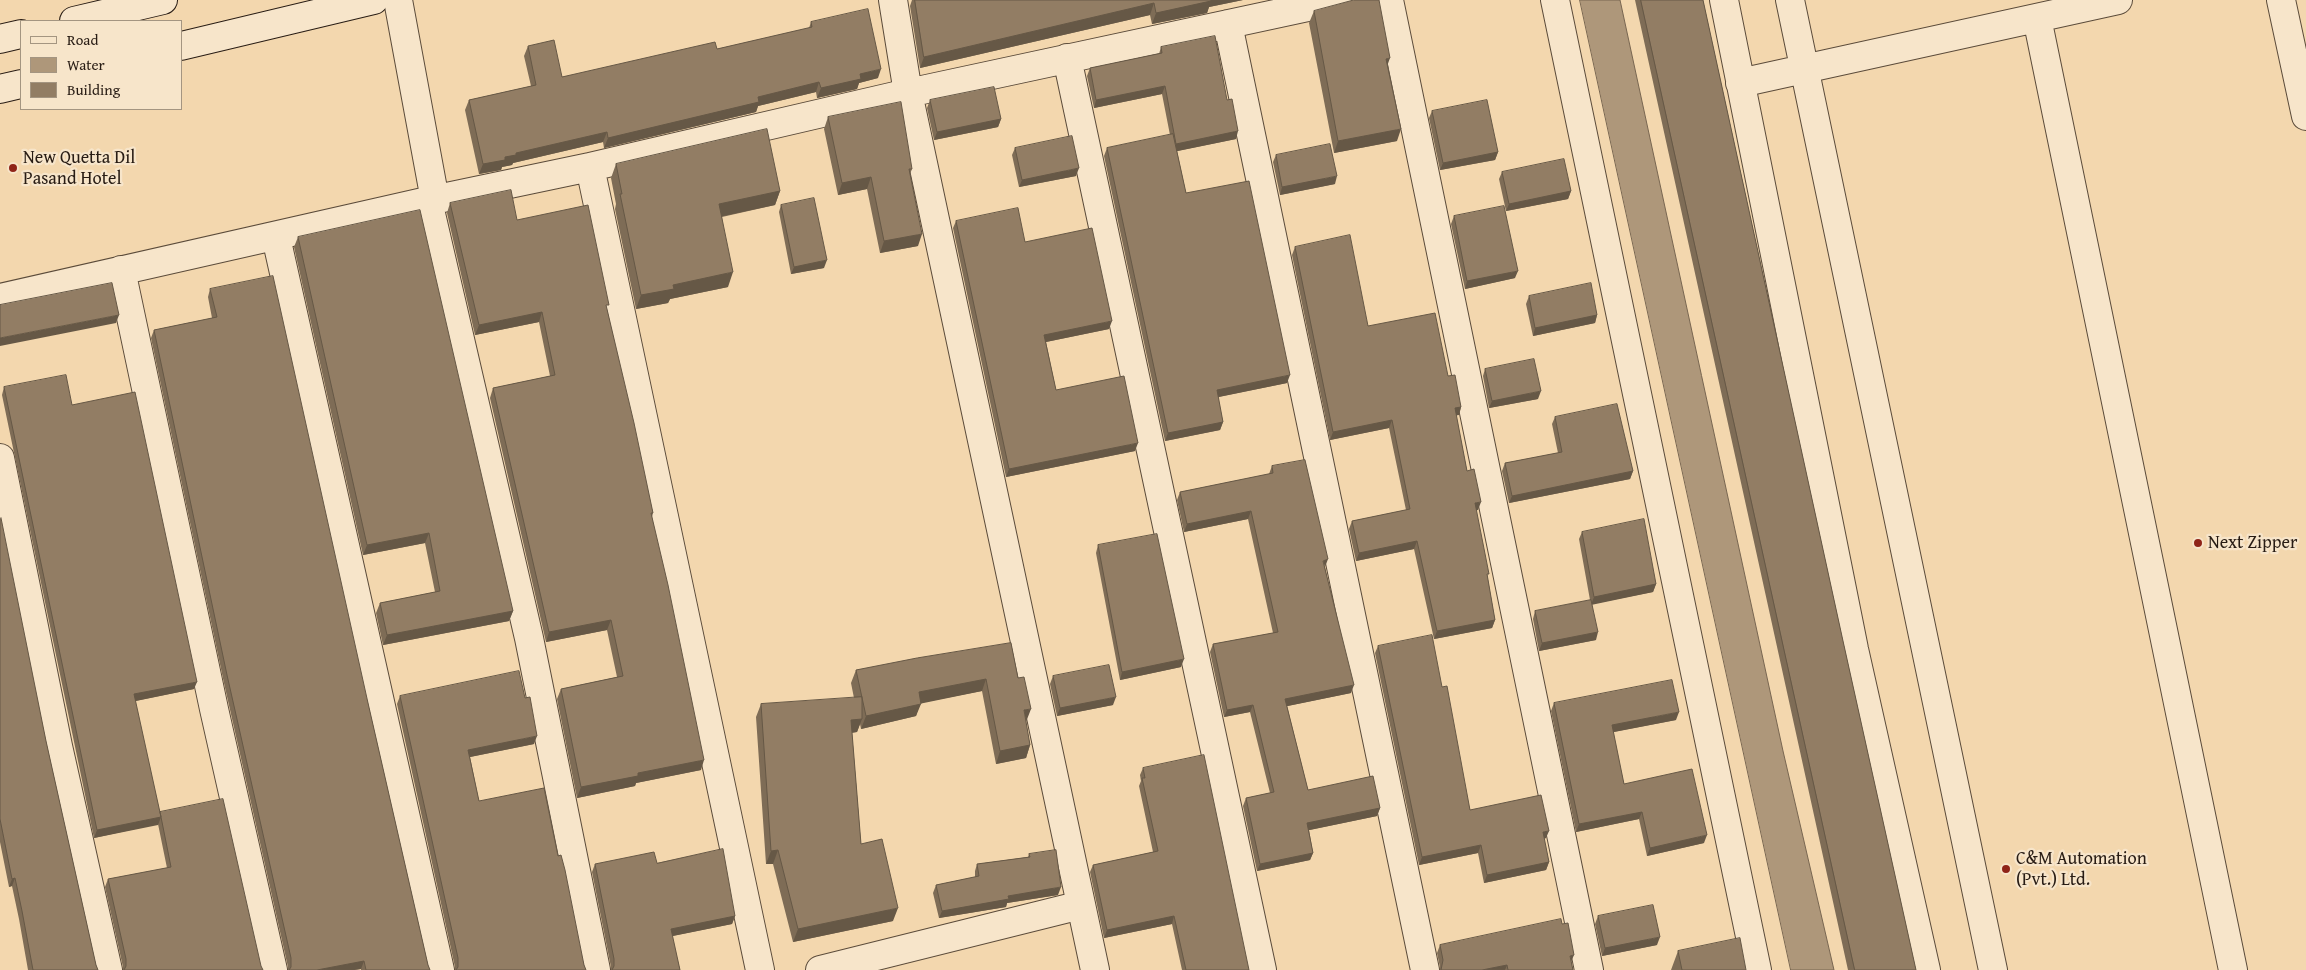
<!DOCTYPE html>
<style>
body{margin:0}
#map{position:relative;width:2306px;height:970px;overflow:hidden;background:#f3d7ae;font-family:"Gentium Book Plus",serif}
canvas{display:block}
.legend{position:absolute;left:20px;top:20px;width:162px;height:90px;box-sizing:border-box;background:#f7e5ca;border:1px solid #a49581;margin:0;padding:6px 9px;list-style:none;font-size:15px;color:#281c14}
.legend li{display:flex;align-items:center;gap:10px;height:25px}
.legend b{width:25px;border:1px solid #a49581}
</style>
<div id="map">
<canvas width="2306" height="970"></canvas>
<ul class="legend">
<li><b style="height:6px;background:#f7e5ca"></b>Road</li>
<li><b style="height:14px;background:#ae977a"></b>Water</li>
<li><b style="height:14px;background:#927d64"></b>Building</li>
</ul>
</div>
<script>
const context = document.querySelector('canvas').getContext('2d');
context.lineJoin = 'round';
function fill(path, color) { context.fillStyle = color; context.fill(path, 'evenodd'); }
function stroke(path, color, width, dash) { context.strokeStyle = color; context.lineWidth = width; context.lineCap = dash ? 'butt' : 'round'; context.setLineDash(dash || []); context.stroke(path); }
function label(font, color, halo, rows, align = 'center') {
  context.font = font + ' "Gentium Book Plus",serif'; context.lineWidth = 4.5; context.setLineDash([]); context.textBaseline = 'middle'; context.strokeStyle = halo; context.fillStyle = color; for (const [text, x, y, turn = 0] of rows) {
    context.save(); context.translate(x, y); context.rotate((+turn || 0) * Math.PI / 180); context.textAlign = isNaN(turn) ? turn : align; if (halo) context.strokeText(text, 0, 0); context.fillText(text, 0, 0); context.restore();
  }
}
const water = new Path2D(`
 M1580,0H1620L1783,751L1834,970H1791Z`);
const street = new Path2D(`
 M398,0L435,200
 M893,0L908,93L1095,970
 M1389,0L1589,970
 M1555,0L1757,970
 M1724,0L1854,649L1926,970
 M1790,0L1993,970
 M2281,0L2306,116
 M2037,18L2233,970
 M1228,24L1425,970
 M1067,58L1262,970
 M1740,83L2118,0
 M590,167L760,970
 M428,201L529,638L596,970
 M276,237L440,970
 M121,270L214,709L273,970
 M0,298L428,201L590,167L908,93L1340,0
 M0,458L58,746L108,970
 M820,970L1081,905`);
const secondary = new Path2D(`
 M74,21L163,0
 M0,39L21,34
 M181,46L374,0
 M0,89L21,84`);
const wall = new Path2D(`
 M912,0H1243L1209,7L1207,13L1152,24L1150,15L920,68L910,6Z
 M1635,0H1703L1843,641L1916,970H1848Z
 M1314,11L1388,65L1397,141L1334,153L1309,23Z
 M811,22L878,78L859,83L857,89L817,98L816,92L758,106L756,112L604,148L603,142L513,163L512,165L502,167L501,170L479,174L465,110L469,100L531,86L524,56L528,46L562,77L717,49L809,28Z
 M1161,47L1227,100L1236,139L1177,151L1186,193L1287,383L1218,397L1223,422L1220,430L1165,441L1104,156L1107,148L1170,135L1162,94L1094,108L1087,76L1090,68L1159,54Z
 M930,100L1001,119L998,127L934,140L927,108Z
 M1432,111L1498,152L1495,160L1440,170L1429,118Z
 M828,117L912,169L910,174L918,246L880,253L867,189L838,195L824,129Z
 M1015,148L1076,176L1019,187L1012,155Z
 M1276,155L1335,184L1280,195L1273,162Z
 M616,164L780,191L775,205L722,217L728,287L670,299L668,303L636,309L615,209L616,204L611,178Z
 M1502,172L1571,191L1568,199L1506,211L1499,179Z
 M450,203L517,220L607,309L653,513L652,517L701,770L636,783L635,786L577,798L557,699L561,689L617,677L607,630L546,642L490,398L493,388L550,376L539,322L475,335L447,213Z
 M781,205L824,268L791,274L779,212Z
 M1454,216L1515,278L1465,289L1451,224Z
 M956,221L1025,242L1109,329L1046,342L1056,390L1135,451L1006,477L953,228Z
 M298,237L513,611L509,621L383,645L376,613L380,603L435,592L425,543L363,555L294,247Z
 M1295,247L1368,326L1448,376L1461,407L1459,415H1456L1467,471L1478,510H1476L1495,620L1492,628L1434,639L1414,549L1356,561L1349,529L1352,521L1406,510L1389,428L1330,440L1292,255Z
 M210,289L368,703L428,965L430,970H361V969L354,970H288V967L224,683L151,338L154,330L212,318L208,297Z
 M1529,296L1597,315L1595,323L1533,336L1526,304Z
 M1485,369L1538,399L1489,408L1483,376Z
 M4,387L72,405L194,689L135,701L160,813L263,970H123V967L105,887L108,879L167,868L158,824L94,838L2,395Z
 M1555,417L1633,471L1630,479L1509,503L1502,471L1505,463L1558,453L1552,424Z
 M1272,466L1325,567L1351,693L1287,706L1308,790L1380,808L1377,816L1309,830L1313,853L1310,860L1257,871L1243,806L1246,798L1270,793L1250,712L1224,717L1210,652L1213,644L1273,633L1248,519L1184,532L1177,500L1180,492L1269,474Z
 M0,519L46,741L96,965L98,970H28L19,919L12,886L9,887L0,842Z
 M1582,532L1656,584L1653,592L1592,604L1596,640L1539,651L1533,619L1535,611L1590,600L1579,539Z
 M1098,545L1181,667L1120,680L1096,553Z
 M1011,643L1030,745L1026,758L996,764L982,691L920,703L916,716L861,729L860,724L857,732L852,733L861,844L893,921L793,942L773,864H766L756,717L761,704L854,698L851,683L856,670Z
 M1378,646L1442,687L1470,810L1546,838L1544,839L1549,862L1546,870L1484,883L1478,853L1419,865L1375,653Z
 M1053,676L1113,705L1057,716L1050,684Z
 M400,696L534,744L470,757L479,801L558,856L584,965L586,970H455V967L397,704Z
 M1554,703L1676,720L1613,732L1624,784L1704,843L1647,856L1639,819L1576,832L1551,711Z
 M1143,768L1249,970H1182L1172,924L1104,938L1090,872L1093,865L1153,852L1139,786L1141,781L1140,775Z
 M1029,854L1058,895L1007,903L1006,907L939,918L933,893L936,885L975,877V871L977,864L1028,857Z
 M657,863L735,916L732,924L672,936L680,970H611V967L592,872L595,864Z
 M1598,916L1657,945L1602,956L1595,924Z
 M1562,924L1573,970H1440V967L1437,953L1440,945Z
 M1678,951L1746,970H1671Z`);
const shadedWall = new Path2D(`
 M1209,0H1243L1209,7L1207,13L1152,24L1156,13Z
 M1154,3L1150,15L920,68L924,57Z
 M1390,58L1386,69V59Z
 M881,69L878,78L859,83L857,89L817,98L821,88L860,74Z
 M819,82L816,92L758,106L756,112L604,148L608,138L758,97Z
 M1165,86L1162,94L1094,108L1096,100Z
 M1001,119L998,127L934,140L937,132Z
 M1401,129L1397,141L1334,153L1338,141Z
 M1238,131L1236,139L1173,152L1176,144Z
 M607,132L603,142L513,163L512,165L502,167L501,170L479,174L483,164L516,153Z
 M1498,152L1495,160L1440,170L1443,163Z
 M1079,168L1076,176L1019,187L1022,180Z
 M1337,176L1335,184L1280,195L1282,187Z
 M871,177L867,189L838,195L842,183Z
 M780,191L775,205L714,218L719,204Z
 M1571,191L1568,199L1506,211L1509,204Z
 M922,234L918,246L880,253L884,241Z
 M827,260L824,268L791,274L794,267Z
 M1518,271L1515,278L1465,289L1467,281Z
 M733,272L728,287L670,299L668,303L636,309L641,295L673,285Z
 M542,312L539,322L475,335L479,325Z
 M119,315L116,323L0,346V338Z
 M1597,315L1595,323L1533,336L1535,328Z
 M1112,321L1109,329L1041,343L1044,335Z
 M1290,375L1287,383L1214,398L1217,390Z
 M1541,391L1538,399L1489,408L1492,401Z
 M1461,407L1459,415L1452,416L1455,408Z
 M1392,420L1389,428L1330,440L1333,432Z
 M1223,422L1220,430L1165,441L1168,433Z
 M1138,443L1135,451L1006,477L1009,469Z
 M1633,471L1630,479L1509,503L1512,496Z
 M1481,502L1478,510L1472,511L1475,503Z
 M1251,511L1248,519L1184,532L1187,524Z
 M429,533L425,543L363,555L367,545Z
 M1417,541L1414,549L1356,561L1359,553Z
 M1328,559L1325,567L1323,561Z
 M1656,584L1653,592L1591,605L1594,597Z
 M513,611L509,621L383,645L387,635Z
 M611,620L607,630L546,642L549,632Z
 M1495,620L1492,628L1434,639L1437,631Z
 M1598,632L1596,640L1539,651L1542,643Z
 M1184,659L1181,667L1120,680L1122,672Z
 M986,679L982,691L914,705L919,692Z
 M197,682L194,689L131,702L134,694Z
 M1354,685L1351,693L1283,707L1285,699Z
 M1116,697L1113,705L1057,716L1060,708Z
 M921,704L916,716L861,729L866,716Z
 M1253,705L1250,712L1224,717L1227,710Z
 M1031,709L1026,722L1024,710Z
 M1679,712L1676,720L1609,733L1612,725Z
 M862,719L857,732L846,733L851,720Z
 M537,736L534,744L465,758L468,750Z
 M1030,745L1026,758L996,764L1000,751Z
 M704,760L701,770L636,783L635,786L577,798L581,787L638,773Z
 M1380,808L1377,816L1305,831L1307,823Z
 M1642,812L1639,819L1576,832L1579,824Z
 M161,817L158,825L94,838L97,830Z
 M1549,831L1546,838L1540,839L1543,832Z
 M1707,835L1704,843L1647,856L1650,848Z
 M1481,845L1478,853L1419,865L1422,857Z
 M778,850L773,864H766L771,851Z
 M1313,853L1310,860L1257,871L1260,864Z
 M1549,862L1546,870L1484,883L1487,875Z
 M15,878L12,886L9,887L12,879Z
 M1061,887L1058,895L1007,903L1006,907L939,918L942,911L1008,896Z
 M898,908L893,921L793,942L798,929Z
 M735,916L732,924L668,937L671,929Z
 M1174,916L1172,924L1104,938L1107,930Z
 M1660,937L1657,945L1602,956L1605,948Z
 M1574,955L1571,962L1570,956Z
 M364,961L361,969L354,970H317Z
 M1507,965L1505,970H1482Z`);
const building = new Path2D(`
 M915,0H1211V1L1156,13L1154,3L924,57Z
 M1354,0H1379L1390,58L1386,59L1401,129L1338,141L1314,11Z
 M1641,0H1703L1843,641L1916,970H1855Z
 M868,9L881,69L860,74L861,79L821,88L819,82L758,97L759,102L608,138L607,132L516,153V155L505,157V160L483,164L469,100L536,85L528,46L554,40L562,77L715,42L717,49L812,27L811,22Z
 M1215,36L1227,100L1232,99L1238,131L1176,144L1165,86L1096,100L1090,68L1162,53L1161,47Z
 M994,87L1001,119L937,132L930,100Z
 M1487,100L1498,152L1443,163L1432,111Z
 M901,102L912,169H909L922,234L884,241L871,177L842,183L828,117Z
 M767,129L780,191L719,204L733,272L673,285L674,289L641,295L620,194H622L616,164Z
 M1173,134L1186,193L1249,181L1290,375L1217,390L1223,422L1168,433L1107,148Z
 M1072,136L1079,168L1022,180L1015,148Z
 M1330,144L1337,176L1282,187L1276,155Z
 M1564,159L1571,191L1509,204L1502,172Z
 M511,190L517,220L588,205L609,305H606L634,423L653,513H651L668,585L704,760L638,773V776L581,787L561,689L623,676L611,620L549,632L493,388L555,375L542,312L479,325L450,203Z
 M814,198L827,260L794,267L781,205Z
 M1504,206L1518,271L1467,281L1454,216Z
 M1018,208L1025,242L1092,228L1112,321L1044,335L1056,390L1124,376L1138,443L1009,469L956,221Z
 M420,210L513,611L387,635L380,603L440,591L429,533L367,545L298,237Z
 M1350,235L1368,326L1435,313L1448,376L1455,375L1461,407L1455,408L1467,471L1474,469L1481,502L1475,503L1489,574H1487L1495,620L1437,631L1417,541L1359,553L1352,521L1410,509L1392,420L1333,432L1295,247Z
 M273,276L368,703L428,965L430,970H366L364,961L317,970H289L291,967V958L227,675L154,330L217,317L210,289Z
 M112,283L119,315L0,338V305Z
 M1591,283L1597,315L1535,328L1529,296Z
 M1534,359L1541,391L1492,401L1485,369Z
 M66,375L72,405L135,392L197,682L134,694L161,817L97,830L4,387Z
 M1617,404L1633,471L1512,496L1505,463L1562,452L1555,417Z
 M1305,460L1328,559L1323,561L1354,685L1285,699L1308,790L1373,776L1380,808L1307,823L1313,853L1260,864L1246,798L1274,792L1253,705L1227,710L1213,644L1278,632L1251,511L1187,524L1180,492L1273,473L1272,466Z
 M1,518L46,741L96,965L98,970H33L22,911L15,878L12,879L0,819V519Z
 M1644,519L1656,584L1594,597L1582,532Z
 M1157,534L1184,659L1122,672L1098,545Z
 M1591,600L1598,632L1542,643L1535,611Z
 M1432,635L1442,687L1447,686L1470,810L1541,795L1549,831L1543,832L1549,862L1487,875L1481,845L1422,857L1378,646Z
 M1011,643L1018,678L1024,677L1031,709L1024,710L1030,745L1000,751L986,679L919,692L921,704L866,716L856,670L917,658Z
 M1109,665L1116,697L1060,708L1053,676Z
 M519,671L525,698L530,697L537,736L468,750L479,801L544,788L558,856L561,855L565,870L584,965L586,970H456L458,967V958L400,696Z
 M1672,680L1679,712L1612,725L1624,784L1692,769L1707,835L1650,848L1642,812L1579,824L1554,703Z
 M862,697V719L851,720L861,844L882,839L898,908L798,929L778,850L771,851L761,704Z
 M1204,755L1249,970H1186L1174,916L1107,930L1093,865L1158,851L1142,778H1145L1143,768Z
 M223,799L261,966L263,970H124L126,966V959L108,879L171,867L160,812Z
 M723,849L735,916L671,929L680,970H612L614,966V959L595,864L654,852L657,863Z
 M1056,850L1061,887L1008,896L1009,899L942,911L936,885L979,876L977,864L1030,857L1029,854Z
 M1653,905L1660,937L1605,948L1598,916Z
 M1561,919L1562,924L1568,923L1574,955L1570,956L1573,970H1508L1507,965L1482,970H1441L1443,960L1440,945Z
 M1740,938L1746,970H1682L1678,951Z`);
const markers = [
 [13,168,5,"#8f2418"],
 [2198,543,5,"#8f2418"],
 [2006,869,5,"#8f2418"]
];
const poiNames = [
 ["New Quetta Dil",23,158],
 ["Pasand Hotel",23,179],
 ["Next Zipper",2208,543],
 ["C&M Automation",2016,859],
 ["(Pvt.) Ltd.",2016,880]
];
fill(water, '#ae977a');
stroke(water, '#786651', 1);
stroke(street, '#5b4b3a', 30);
stroke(secondary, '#281c14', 30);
stroke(street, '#f7e5ca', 28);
stroke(secondary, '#f7e5ca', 28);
fill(wall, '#7e6c56');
fill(shadedWall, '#665846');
fill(building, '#927d64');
stroke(building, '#665846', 1);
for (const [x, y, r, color] of markers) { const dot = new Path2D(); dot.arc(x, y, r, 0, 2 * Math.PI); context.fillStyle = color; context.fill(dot); stroke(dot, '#f7e5ca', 2); }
label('18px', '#281c14', '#f7e5ca', poiNames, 'left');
</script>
